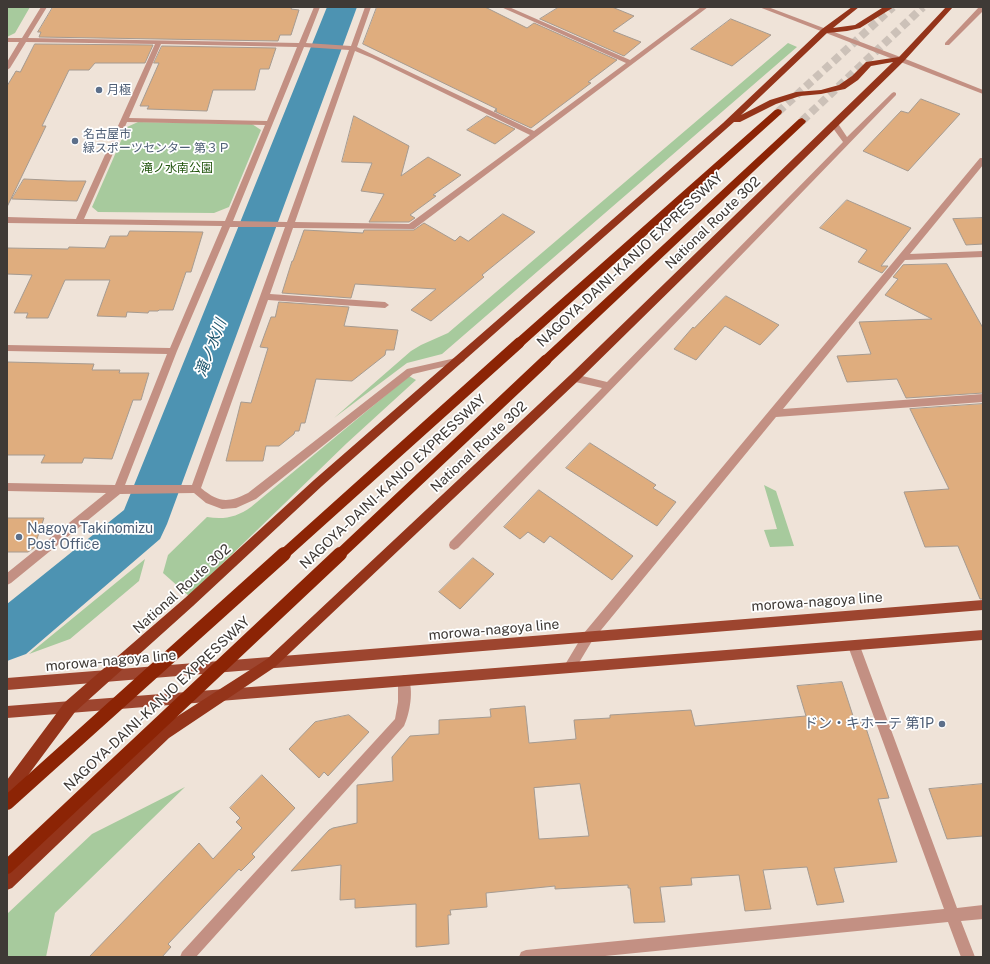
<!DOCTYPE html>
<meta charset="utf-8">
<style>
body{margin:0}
#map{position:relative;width:990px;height:964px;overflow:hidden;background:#efe3d8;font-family:"Public Sans",sans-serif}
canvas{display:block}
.frame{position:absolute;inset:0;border:8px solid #3f3a36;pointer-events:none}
</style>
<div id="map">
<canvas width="990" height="964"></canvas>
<div class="frame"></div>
</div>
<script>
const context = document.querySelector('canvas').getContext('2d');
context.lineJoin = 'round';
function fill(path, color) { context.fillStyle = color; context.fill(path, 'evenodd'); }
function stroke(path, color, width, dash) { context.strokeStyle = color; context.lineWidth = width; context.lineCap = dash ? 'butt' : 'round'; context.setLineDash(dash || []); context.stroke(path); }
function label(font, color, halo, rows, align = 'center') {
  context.font = font + ' "Public Sans","Noto Sans JP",sans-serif'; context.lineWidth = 3.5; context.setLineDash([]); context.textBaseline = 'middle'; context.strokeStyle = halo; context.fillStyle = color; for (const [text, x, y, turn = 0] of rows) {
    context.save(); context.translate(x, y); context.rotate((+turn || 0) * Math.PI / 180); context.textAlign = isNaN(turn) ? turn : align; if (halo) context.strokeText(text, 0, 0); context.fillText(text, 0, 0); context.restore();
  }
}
const green = new Path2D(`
 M7,7H30L15,33L7,37Z
 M788,43L797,47L442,354L407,363L334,418L411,351L421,345L448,333Z
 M138,122L252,124L261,130L229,207L214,213L98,212L92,207L127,127Z
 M409,376L416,380L347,443L189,596L163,573L168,555L207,517C224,520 237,517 251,507Z
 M764,485L776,491L794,546L770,547L764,530L777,529Z
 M145,559L139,581L70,639L29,654Z
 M185,787L55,913L46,957H7V914L92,834Z`);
const river = new Path2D(`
 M327,7H357L167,524L160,539L26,654L7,661V604L124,510Z`);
const building = new Path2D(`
 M53,7H292L291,9L299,10L291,35H280L278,41L39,37L41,32H38Z
 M377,7H485L527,28L534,23L617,60L588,82L591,83L531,128L494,111H497L495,110L497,109L363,44Z
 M559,7H612L634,16L613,31L641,42L624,56L540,19Z
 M731,19L771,35L732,66L691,49Z
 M35,44L153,45L145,63H95L89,70H69L42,126H46L7,207V86L16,71L20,72Z
 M162,46L276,48L269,69H260L255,90H213L207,111L147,109L149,106H140L159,63H154Z
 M921,99L960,114L908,171L863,151L901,111L908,113Z
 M354,116L409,146L401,176L428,157L461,175L433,195L436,196L410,215L415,218L409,222H369L384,194L361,191L372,163L342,162Z
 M487,116L515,129L495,144L467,130Z
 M24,179L68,181H86L77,201L12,199Z
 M847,200L911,228L881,266H888L882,273L858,262L867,250L820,228Z
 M503,214L535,232L482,275L484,277L431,321L411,310L436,289L355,284L351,298L282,293L292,261H293L304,230L363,233L364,230H414L424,223L455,241L460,236L468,241Z
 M983,218V244L966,245L953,219Z
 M130,231L203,232L191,272H186L173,310H159L158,311H149L148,313L127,312L126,317L97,316L110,280H65L48,318H26L28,313H14L32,275L7,274V248L68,249L69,247L105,248L110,236H127Z
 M947,264L983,328V393L906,398L897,379L847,382L837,356L871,354L859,322L932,319L885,295L898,279L893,277L903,265Z
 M726,296L779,325L760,345L725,326L696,360L674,349L693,327L694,328Z
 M279,302L349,307L344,326L398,330L394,350H386L385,355L352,381L316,379L305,423H301L299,431H295L294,434L279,446H266L263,461H226L241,402L251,403L268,348L260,347L271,317H275Z
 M7,362L94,364L92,370H120L119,373H149L141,400H133L112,459L84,458L82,463H41L45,455H7Z
 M983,404V599H980L958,546L925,547L904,492L949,489L910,409Z
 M590,443L656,485L653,488L676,502L657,526L566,468Z
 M539,490L633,556L612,580L550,536L544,543L528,532L520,539L504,527Z
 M7,518H44L34,548L28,552H7Z
 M473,558L494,574L460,609L439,592Z
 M842,682L855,722H864L889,798L878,799L897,862L834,868L844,902L817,905L807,867L763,870L771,909L745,911L739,875L691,878L692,885L660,887L665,922L634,923L630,888H628V885L555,889V886L486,893L487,907L450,910L451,915H448L449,944L416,947V904L355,908V899L340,900L341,865L291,871L329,830L333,828L357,823V785L393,781L392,757L410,736L439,734V720L491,717L490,709L525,706L529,743L576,739L574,720L610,718V715L691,710L695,726L806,716L797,686ZM580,784L589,836L539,839L534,788Z
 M349,715L369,732L328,776L324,772L319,778L289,749L315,722Z
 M262,775L295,808L252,854L255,857L241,871L239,869L168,944L171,947L162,957H89L199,843L213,859L242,828L236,822L240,818L230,808Z
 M983,784V836L947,839L929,789Z`);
const motorwayTunnel = new Path2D(`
 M778,112L893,7
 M802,121L923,7`);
const minor = new Path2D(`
 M41,7H47L28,38L299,43L314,7H320L306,43L351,46L365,7H371L357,47L534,131L626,63L501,7H509L630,60L701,7H708L414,229L293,228L270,294L385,302L389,305L385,308L268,300L201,488C219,503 228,503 248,493L407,369L460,357L463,358L465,360L463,362L413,374L256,499L236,508L222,509L206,503L194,493L120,494L11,583L7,585V573L106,493L7,491V483L115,485L167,354L7,351V345L170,348L222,226L7,223V217L76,219L155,44L26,42L10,68L7,70V62L19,42H7V38H22ZM161,44L297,47L267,121L129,118ZM304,47L349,50L287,222L233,221ZM355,51L372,58L530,135L409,224L295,222ZM127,122L265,125L225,221L84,219ZM230,227H285L192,485H125L177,351Z
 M979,7H983V11L949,45H945V43Z
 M894,92L896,93V95L458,548L454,550L450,548L449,545L450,542L602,388L571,381L569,378L571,375L574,374L607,382L843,142L830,124L831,122H837L847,137L892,93Z
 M980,158H983V165L910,254L983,251V257L905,260L783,409L983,394V402L776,417L592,641L574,671L570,673L566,671L564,667L566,663L584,633Z
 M854,641L858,642L860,646L957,908L983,905V919L961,921L975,957H961L948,922L595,957H519L521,952L526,950L944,909L848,646L850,642Z
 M404,675L408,677C414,690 410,713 404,726L196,957H180L182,952L395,719L398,702V681L400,677Z`);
const tertiary = new Path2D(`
 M759,7H768L903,58L983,90V94Z`);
const primary = new Path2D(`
 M983,600V610L7,690V678Z
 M983,630V640L7,718V706Z`);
const trunk = new Path2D(`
 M852,7H859L833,28L855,25L882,8L894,7L860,28L847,31L827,33L741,115L770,100L796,92L821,90L839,85L852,76L866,62L899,57L946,7H953L904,61L578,381L275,667L169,738L12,888L7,890V873L159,728L267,659L570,375L893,62L871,66L858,80L845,89L821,94L800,96L776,104L740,122H734L322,486L193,606L75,712L17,790L7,796V780L65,702L185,598L314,480L723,123L822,29Z`);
const motorway = new Path2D(`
 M778,109L781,110L782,112L781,114L523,346H515L514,343L515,340L775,110Z
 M802,118L806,121L805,123L550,363L546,364L542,363L541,360L542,357L799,119Z`);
const motorwayBridgeFar1 = new Path2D(`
 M283,555L519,343
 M339,555L546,360`);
const motorwayBridge = new Path2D(`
 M7,803L284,554
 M7,867L340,554`);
const markers = [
 [99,90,4,"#5c6f8a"],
 [75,141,4,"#5c6f8a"],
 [19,537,4,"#5c6f8a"],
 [942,724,4,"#5c6f8a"]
];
const farServicenames = [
 ["月極",107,90],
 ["名古屋市",83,134],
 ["緑スポーツセンター 第３Ｐ",83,148]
];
const farParknames = [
 ["滝ノ水南公園",177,168]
];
const streetNames = [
 ["National Route 302",713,223,-44],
 ["NAGOYA-DAINI-KANJO EXPRESSWAY",630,260,-43],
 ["National Route 302",479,447,-43],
 ["NAGOYA-DAINI-KANJO EXPRESSWAY",393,482,-43],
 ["National Route 302",182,589,-42],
 ["morowa-nagoya line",817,602,-4],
 ["morowa-nagoya line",494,630,-5],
 ["morowa-nagoya line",111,661,-5],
 ["NAGOYA-DAINI-KANJO EXPRESSWAY",157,704,-43]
];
const serviceNames = [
 ["Nagoya Takinomizu",27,529],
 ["Post Office",27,545],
 ["ドン・キホーテ 第1P",934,724,"right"]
];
const waterNames = [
 ["滝ノ水川",211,348,-69]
];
fill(green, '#a7ca9d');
fill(river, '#4d93b2');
fill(building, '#dfad7e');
stroke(building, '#a59a90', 1);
stroke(motorwayTunnel, '#ccc1b8', 8, [8, 4.5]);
fill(minor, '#c39083');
fill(tertiary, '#c39083');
fill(primary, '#9d452f');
fill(trunk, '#94341a');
fill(motorway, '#8c2405');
stroke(motorwayBridgeFar1, '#8c2405', 11);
stroke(motorwayBridge, '#8c2405', 14);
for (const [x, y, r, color] of markers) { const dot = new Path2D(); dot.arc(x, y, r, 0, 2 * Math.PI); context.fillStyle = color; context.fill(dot); stroke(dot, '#fff', 1.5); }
label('12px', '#4e5e75', '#fff', farServicenames, 'left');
label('12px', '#1f530b', '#fff', farParknames);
label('14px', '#3f3a36', '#fff', streetNames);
label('14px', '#4e5e75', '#fff', serviceNames, 'left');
label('italic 15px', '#20576e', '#fff', waterNames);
</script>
